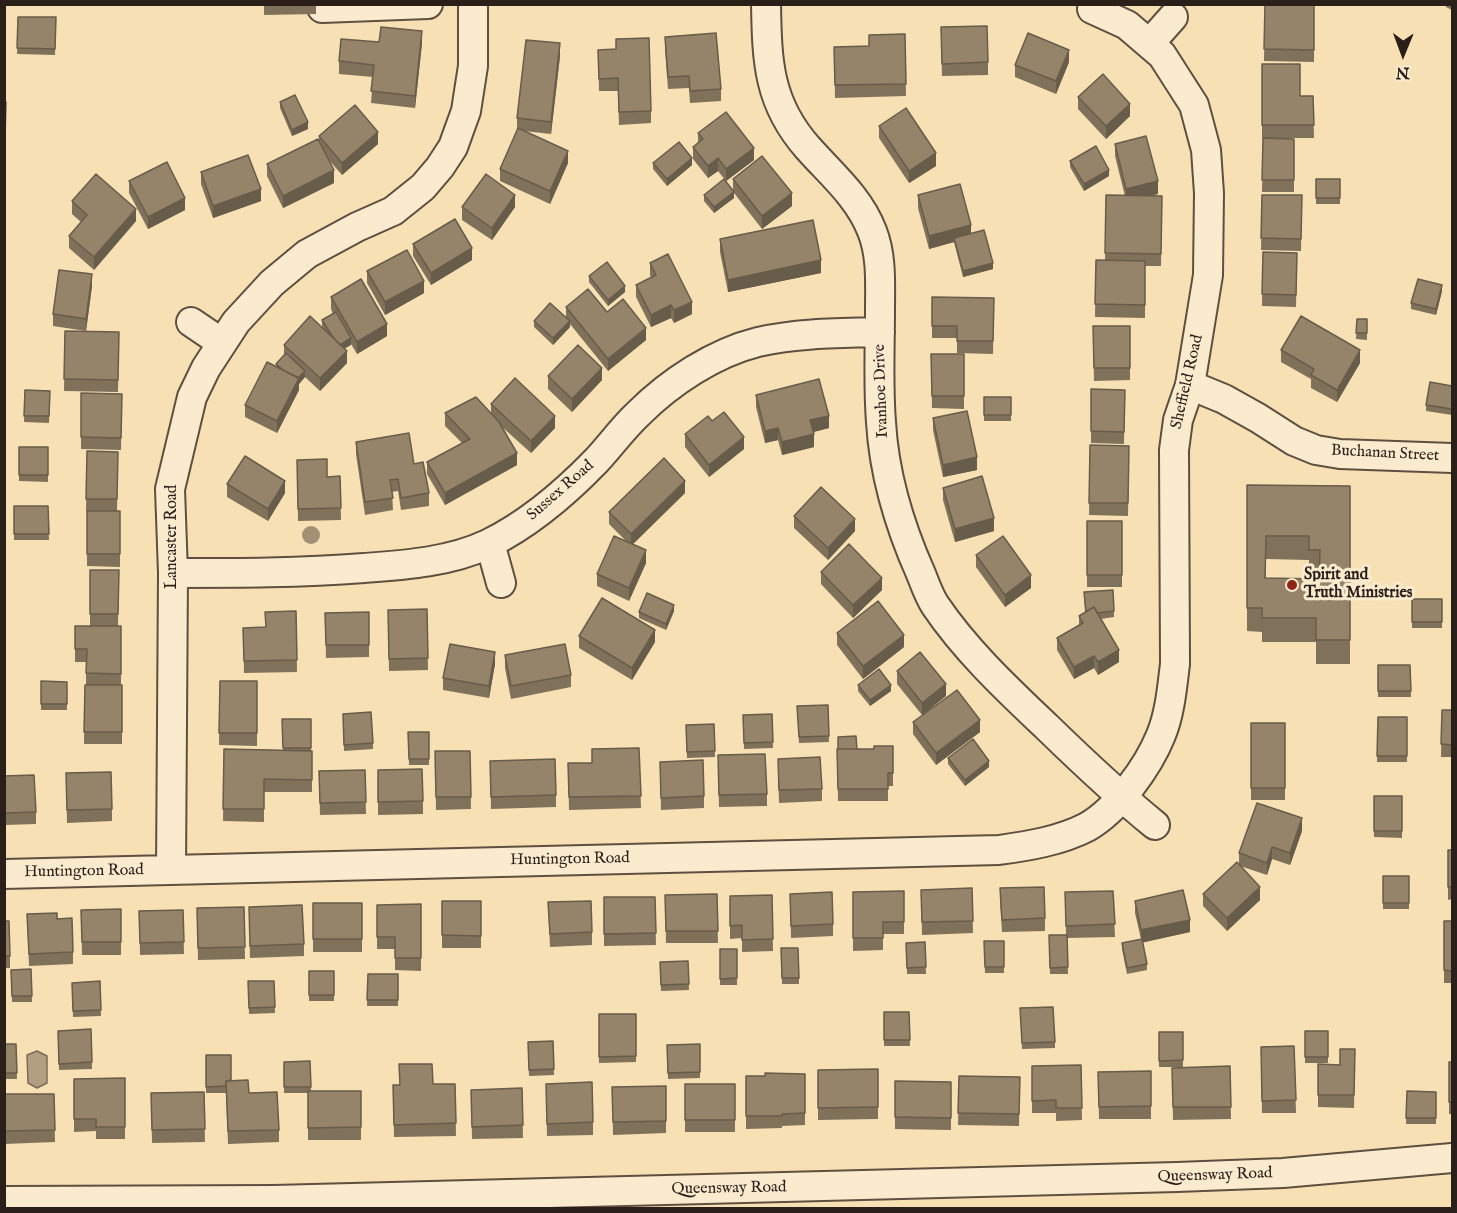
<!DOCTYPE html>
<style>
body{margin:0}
#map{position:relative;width:1457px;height:1213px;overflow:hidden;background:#f7e0b4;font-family:"IM FELL English",serif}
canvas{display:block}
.frame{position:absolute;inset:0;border:6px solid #2b1f1a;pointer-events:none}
.north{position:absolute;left:1373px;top:24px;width:60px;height:60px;-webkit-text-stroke:4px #faebce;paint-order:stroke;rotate:181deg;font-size:16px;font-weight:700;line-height:24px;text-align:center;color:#2b1f1a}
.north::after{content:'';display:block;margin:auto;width:21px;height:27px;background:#2b1f1a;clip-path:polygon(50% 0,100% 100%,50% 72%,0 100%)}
</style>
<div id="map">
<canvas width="1457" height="1213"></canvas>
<div class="frame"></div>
<div class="north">N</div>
</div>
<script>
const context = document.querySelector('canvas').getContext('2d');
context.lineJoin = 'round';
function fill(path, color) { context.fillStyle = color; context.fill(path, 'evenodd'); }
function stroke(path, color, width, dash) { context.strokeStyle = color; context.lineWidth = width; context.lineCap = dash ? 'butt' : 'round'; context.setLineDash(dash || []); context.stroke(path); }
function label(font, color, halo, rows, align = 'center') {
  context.font = font + ' "IM FELL English",serif'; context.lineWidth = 6; context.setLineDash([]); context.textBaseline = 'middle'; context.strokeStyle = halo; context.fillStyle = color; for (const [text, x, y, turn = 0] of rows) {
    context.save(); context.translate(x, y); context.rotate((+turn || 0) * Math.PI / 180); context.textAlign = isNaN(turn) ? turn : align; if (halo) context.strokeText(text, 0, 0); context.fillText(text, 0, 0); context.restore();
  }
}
const water = new Path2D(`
 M37,1051L47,1056V1083L37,1088L28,1083L27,1055Z`);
const street = new Path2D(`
 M766,4C767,61 768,103 808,148C831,174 859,197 872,231C882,256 880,284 880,311C880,348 878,385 881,422C884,474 900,527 921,574C925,584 929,596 935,605C966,651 1008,690 1048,728C1083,762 1118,795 1155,825
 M322,8L428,4
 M1149,44L1173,17
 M191,322L222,343
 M1190,385L1224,399L1258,418L1294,441L1316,450L1340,454L1452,458
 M490,543L501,583
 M173,573C237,573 300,573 364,568C405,565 450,562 488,544C529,524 565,493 596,461C610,446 623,428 638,414C670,382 714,353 758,342C797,333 840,333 880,332
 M171,870L173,573L170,489L192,397L206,368L236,322L272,283L307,254L357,227L393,211L423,187L440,167L453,147L466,111L473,66V4
 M4,874L999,850C1028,846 1060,841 1087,827C1117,810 1148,767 1161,735C1170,713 1172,688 1175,664L1174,450L1178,420L1190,385L1208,275L1209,193L1206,150L1194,105L1162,55L1127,25L1092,9L1095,4
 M4,1201L273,1200L1177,1177L1283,1173L1452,1158`);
const trees = [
 [311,535]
];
const wall = new Path2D(`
 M264,4H316V14L264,15Z
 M1265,4H1314V62L1264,61Z
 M1446,4H1452V10L1446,7Z
 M18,17H56L55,55L17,54Z
 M941,27L988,62V75L942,76Z
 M905,34L906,96L835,98L834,47L869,46Z
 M665,37L721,89V101L690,103L689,88L668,89L665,50Z
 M616,39L651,111V123L619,125L618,91H599L598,50L616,49Z
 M379,42L422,43L415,108L371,103L373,77L339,74V61Z
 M560,56L551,134L524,131L568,163L550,204L500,181V169L517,130V118Z
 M1069,62L1056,94L1015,77V65Z
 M1262,64L1300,96H1313L1314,138H1262Z
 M1078,97L1130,116L1106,139L1078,109Z
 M280,102L308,129L292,136L280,108Z
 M879,126L936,166L909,183L879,138Z
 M698,133L754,160L726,181L718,171L708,178L693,159V147L698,142Z
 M319,136L378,144L342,175L328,159L334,183L283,208L267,176V164L319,141Z
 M1263,138L1294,139V192H1262Z
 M1115,144L1158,194L1148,196H1162L1161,266H1145V318L1095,317L1096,260H1105L1106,195L1125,196L1115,156Z
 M1070,161L1109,176L1084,191L1070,167Z
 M653,163L692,165L667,186L653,169Z
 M201,172L261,201L213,218L201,184Z
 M733,179L792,206L762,229L734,193V198L714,213L704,201V195L733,190Z
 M1316,179H1340V204H1316Z
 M129,181L185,210L148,229L129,193Z
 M918,195L971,234L993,269L963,277L954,242L929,249L918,208Z
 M1262,195H1302L1301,251L1261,250Z
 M72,201L136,221L94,270L69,248V236L81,222L72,214Z
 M462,207H515L492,240L462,220Z
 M720,239L821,273L728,292L720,252Z
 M413,244L472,260L431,285L413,256Z
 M1263,252L1297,253L1296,307L1262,306Z
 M650,263L692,314L674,323L671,318L651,327L636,297V285L651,277L650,275Z
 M367,271L424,293L385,315L367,283Z
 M589,276L625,292L608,306L589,282Z
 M92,286L86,331L53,326V314Z
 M1442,291L1436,315L1411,309V303Z
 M331,297L387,336L357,354L351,344L345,348L347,363L320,391L305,377L299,384V390L277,433L245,417V405L276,367V364L284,356V345L324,329L322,326V320L333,314L331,309Z
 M932,297L994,298L993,354L957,353V338H932Z
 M566,307L607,312L646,340L608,371L570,324V327L553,345L534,327V321L566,318Z
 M1357,319H1367V340L1356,339Z
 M1093,326H1130V380L1094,381Z
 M65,331L119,332L118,392L64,391Z
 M1281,350L1360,363L1337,402L1311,388V379L1281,362Z
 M931,354H964V409L932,408Z
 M548,376L602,380L572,412L548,389Z
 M1452,386V415L1426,411V405Z
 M1091,389L1125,390L1124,444L1091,443Z
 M25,390L50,391L49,423L24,422Z
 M81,393L122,394L121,450L81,449Z
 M756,395L829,428L813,432L814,447L782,455L778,440L765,443L756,407Z
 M984,397H1011V421H984Z
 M491,404L555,428L531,453L501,426L517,465L445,505L427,474V462L462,443L445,426V413H491Z
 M933,418L977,470L943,477L933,430Z
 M712,421L744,449L709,477L685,447V434Z
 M356,442L414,464L429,493V506L401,510L398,491L392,492L393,510L365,515L356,454Z
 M1090,445L1129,446L1128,516L1089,515Z
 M19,447H48V482L19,481Z
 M87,451L118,452L117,511H120V567L87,566V511H93H86Z
 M297,460L327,477L340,476L341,520L298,521Z
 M227,484L285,493L268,521L227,497Z
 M1247,485L1350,486V664H1316V642H1262V632L1247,631ZM1266,559L1309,560V574H1319V579L1266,578Z
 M943,488L994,531L955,542L943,500Z
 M685,493L633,544L646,563L629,601L597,586V574L626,541L609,524V512Z
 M14,506H48L49,540H14Z
 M794,516L855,531L828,560L794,528Z
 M1087,521H1122V587H1087Z
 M976,555L1031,588L1005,607L976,567Z
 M90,570H119L118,626H121V685H122V744H84L85,685H86V662H75V626H90Z
 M821,572L882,590L853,618L821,584Z
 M1084,592L1114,611V617L1101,619L1119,662L1098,675L1094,668L1074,679L1057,650V638L1079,625V616L1085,612Z
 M1412,599H1442V628H1412Z
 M427,609L428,670L389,671L388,610Z
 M296,611L297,672L244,673L243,628L265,627Z
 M674,611L666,630L639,618V612Z
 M369,612V657L326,658L325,613Z
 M837,633L904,647L863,679L837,645Z
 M579,636L655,642L632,680L579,648Z
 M505,655L571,675V687L511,699L505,668Z
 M495,664L489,698L443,690V678Z
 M1378,665H1410L1411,697H1378Z
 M897,671L946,696L922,715L897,684Z
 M41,681L67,682V710H41Z
 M220,681H257V746L219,745Z
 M858,685L891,691L870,706L858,691Z
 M828,705L829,742L799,743L797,706Z
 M1442,710H1452V757H1441Z
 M772,714L773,748L744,749L743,715Z
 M1378,717H1407V762H1377Z
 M282,719H311V751H312V792H264V822L223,821L224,749L283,750Z
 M343,720L373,743V749L344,751Z
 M913,722L980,732L936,765L913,734Z
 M1251,723H1285V800H1251Z
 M714,724L715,757L687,758L686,725Z
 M408,732H429V765H409Z
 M893,746V786H888V801H838L837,749H874Z
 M639,748L641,808L569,810L568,763H592Z
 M435,751H470L471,809L436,810Z
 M948,758L989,767L965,786L948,764Z
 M490,761L556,795V807L491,809Z
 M660,762L704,796V808L661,810Z
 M718,767L767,794V806L719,807Z
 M365,770L366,814L320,815L319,771Z
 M378,770L423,801V814L378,815Z
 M778,771L822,789V801L779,803Z
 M66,773L112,809V821L67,823Z
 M4,776L36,812V824L4,825Z
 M1374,796H1402V838L1374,837Z
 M1302,831L1290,865L1272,859L1267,875L1240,866L1260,900L1227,931L1203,906V894L1239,864V853Z
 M1448,850H1452V899L1448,900Z
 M1383,876H1409V909H1383Z
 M972,888L973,933L922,935L921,890Z
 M904,891V934H883V950L853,951V892Z
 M1113,891L1115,937L1067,938L1068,974H1050L1049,935H1066L1065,892Z
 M717,894L718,943H666L665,895Z
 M790,894L833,924V936L791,938Z
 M772,895L773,951L742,952V938L730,939V896Z
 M604,897H655L656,945L604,946Z
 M442,901H481V948H442Z
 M1000,901L1045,918V931L1002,932Z
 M1135,901L1190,932L1143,942L1147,964V970L1127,974L1122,949V943L1141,939L1135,913Z
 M548,902L592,932V945L550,947Z
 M313,903H362V952H313Z
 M421,904V971L395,970V949H377V905Z
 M244,907L245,959L198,960L197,908Z
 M121,909V955H82L81,910Z
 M183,910L184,954L140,955L139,911Z
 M27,914L57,919L73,952V964L29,966Z
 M249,919L304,944V956L250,958Z
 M4,921L10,956V968H4Z
 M1444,921H1452V983H1444Z
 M984,941H1004V973H985Z
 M925,942L926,974H907L906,943Z
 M781,948H798L799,984H782Z
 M720,949H737V985H720Z
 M688,961L689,990L661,991L660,962Z
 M31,969L32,1002H12L11,970Z
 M309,971H334V1001H309Z
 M368,974H398V1006H367Z
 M100,981L101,1016L73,1017L72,983Z
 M248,981H274L275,1013L249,1014Z
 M1020,1008L1055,1042V1048L1022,1049Z
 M884,1012H909L910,1046H884Z
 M599,1014H636V1062L599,1063Z
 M91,1029L92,1069L59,1070L58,1031Z
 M1305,1031H1328V1063H1305Z
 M1159,1032H1183V1067H1159Z
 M553,1041L554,1075L529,1076L528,1042Z
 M4,1044H16L17,1079H4Z
 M700,1044V1078L668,1079L667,1045Z
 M1294,1046L1296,1113H1262L1261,1047Z
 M1355,1049L1354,1108L1318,1107V1064L1340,1065Z
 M206,1055L231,1080L249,1093L279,1130V1142L228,1144L226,1093H206Z
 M310,1061L311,1091H361V1140H308V1093H284V1062Z
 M1449,1062H1452V1114H1449Z
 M1081,1065L1082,1120L1056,1121V1113H1032V1066Z
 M1230,1066L1231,1119L1173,1120L1172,1068Z
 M878,1069V1119L818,1120V1070Z
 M1151,1071V1119H1099L1098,1072Z
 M805,1074V1125L782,1126V1128L746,1129V1076H765Z
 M959,1076L1020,1077L1019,1126L958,1125Z
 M125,1078V1139H96V1131L74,1132V1079Z
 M895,1081L951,1082V1130L895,1129Z
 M455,1084L456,1136L394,1137L393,1085Z
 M685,1084H735V1132H685Z
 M666,1086V1133L613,1135L612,1087Z
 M522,1088L523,1138L472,1139L471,1090Z
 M1407,1091L1436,1092V1124H1406Z
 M204,1092L205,1142L152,1143L151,1093Z
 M4,1094H54L55,1142L4,1144Z
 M546,1096L593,1122V1135L547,1136Z`);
const shadedWall = new Path2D(`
 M422,31V43L415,108V96Z
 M560,43V56L551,134V122Z
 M1069,50V62L1056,94V81Z
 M1130,104V116L1106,139V126Z
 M308,122V129L292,136V130Z
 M378,132V144L342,175V163Z
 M754,148V160L726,181V169Z
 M568,151V163L550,204V191Z
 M936,153V166L909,183V171Z
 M692,158V165L667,186V179Z
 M718,158V171L708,178V166Z
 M334,170V183L283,208V196Z
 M1109,170V176L1084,191V184Z
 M1158,181V194L1126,202V189Z
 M261,189V201L213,218V206Z
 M734,192V198L714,213V207Z
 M792,193V206L762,229V216Z
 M515,195V207L492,240V228Z
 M185,198V210L148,229V217Z
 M136,209V221L94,270V257Z
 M971,225V238H954V242L929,249V236Z
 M472,248V260L431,285V273Z
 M821,260V273L728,292V280Z
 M993,263V269L963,277V271Z
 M92,274V286L86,331V319Z
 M424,281V293L385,315V302Z
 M1442,285V291L1436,315V309Z
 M625,286V292L608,306V300Z
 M692,302V314L674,323V310Z
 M671,305V318L651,327V315Z
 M570,321V327L553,345V338Z
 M387,324V336L357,354V342Z
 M646,328V340L608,371V359Z
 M351,338V345L337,353V346Z
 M1360,350V363L1337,402V390Z
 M347,351V363L320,391V378Z
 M602,368V380L572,412V399Z
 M305,371V377L299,384V390L277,433V421L295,381Z
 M555,416V428L531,453V441Z
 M829,416V428L810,433V420Z
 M778,428V440L765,443V431Z
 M814,434V447L782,455V442Z
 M744,437V449L709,477V465Z
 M517,453V465L445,505V493Z
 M977,457V470L943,477V465Z
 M285,481V493L268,521V509Z
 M685,481V493L631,546V534Z
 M994,518V531L955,542V529Z
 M855,519V531L828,560V548Z
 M646,550V563L629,601V588Z
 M1031,575V588L1005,607V595Z
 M882,578V590L853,618V605Z
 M674,605V611L666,630V624Z
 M655,630V642L632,680V668Z
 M904,635V647L863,679V666Z
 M1119,650V662L1098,675V662Z
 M495,652V664L489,698V686Z
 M1094,656V668L1074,679V667Z
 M946,684V696L922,715V703Z
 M891,685V691L870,706V700Z
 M980,720V732L936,765V753Z
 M989,761V767L965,786V780Z
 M1302,818V831L1290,865V853Z
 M1272,847V859L1267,875V863Z
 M1260,887V900L1227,931V918Z
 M1190,920V932L1141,943V930Z`);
const building = new Path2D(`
 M1265,4H1314V50L1264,49Z
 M18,17H56L55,49L17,48Z
 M987,26L988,62L942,64L941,27Z
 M381,27L422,31L415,96L371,91L374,65L339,61L341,39L379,42Z
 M716,33L721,89L690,91L689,76L668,77L665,37Z
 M1028,33L1069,50L1056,81L1015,65Z
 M905,34L906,84L835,85L834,47L869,46V35Z
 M649,38L651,111L619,112L618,78L599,79L598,50L616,49V39Z
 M526,40L560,43L551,122L517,118Z
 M1262,64H1300V96H1313L1314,125H1262Z
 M1103,74L1130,104L1106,126L1078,97Z
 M295,95L308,122L292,130L280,102Z
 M4,102H6L5,139H4Z
 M355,105L378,132L342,163L319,136Z
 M906,108L936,153L909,171L879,126Z
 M726,112L754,148L726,169L718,158L708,166L693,147L703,139L698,133Z
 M518,128L568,151L550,191L500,169Z
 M1146,136L1158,181L1126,189L1115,144Z
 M1263,138L1294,139V180H1262Z
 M318,139L334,170L283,196L267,164Z
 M679,142L692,158L667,179L653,163Z
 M1096,146L1109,170L1084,184L1070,161Z
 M248,155L261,189L213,206L201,172Z
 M762,156L792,193L762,216L733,179Z
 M167,162L185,198L148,217L129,181Z
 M96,174L136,209L94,257L69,236L87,215L72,201Z
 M486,174L515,195L492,228L462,207Z
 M724,179L734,192L714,207L704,195Z
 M1316,179H1340V198H1316Z
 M960,184L971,225L929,236L918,195Z
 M1106,195L1162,196L1161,254L1105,253Z
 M1262,195H1302L1301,239L1261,238Z
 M455,219L472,248L431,273L413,244Z
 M813,220L821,260L728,280L720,239Z
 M984,230L993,263L963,271L954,238Z
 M407,250L424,281L385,302L367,271Z
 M1263,252L1297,253L1296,295L1262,294Z
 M668,254L692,302L674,310L671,305L651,315L636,285L656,275L650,263Z
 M1096,260L1145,261V305L1095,304Z
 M607,262L625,286L608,300L589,276Z
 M59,270L92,274L86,319L53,314Z
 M361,279L387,324L357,342L331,297Z
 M1418,279L1442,285L1436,309L1411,303Z
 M588,289L607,312L623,299L646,328L608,359L566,307Z
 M932,297L994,298L993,341H957V326H932Z
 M550,303L570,321L553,338L534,321Z
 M336,312L351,338L340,345L332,336L322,320Z
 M310,316L347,351L320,378L284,345Z
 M1301,316L1360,350L1337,390L1311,375L1314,369L1281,350Z
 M1357,319H1367V333H1356Z
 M1093,326H1130V368H1094Z
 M65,331L119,332L118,380L64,379Z
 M578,345L602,368L572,399L548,376Z
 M286,353L305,371L298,378L283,370L276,364Z
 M931,354H964V396H932Z
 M267,362L299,378L277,421L245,405Z
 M515,378L555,416L531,441L491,404Z
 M819,379L829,416L810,420L814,434L782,442L778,428L765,431L756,395Z
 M1430,382L1452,386V409L1426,405Z
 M1091,389L1125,390L1124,432L1091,431Z
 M25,390L50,391L49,416H24Z
 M81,393L122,394L121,438L81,437Z
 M476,397L499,422L517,453L445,493L427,462L470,439L445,413Z
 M984,397H1011V415H984Z
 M967,411L977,457L943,465L933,418Z
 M724,412L744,437L709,465L685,434L708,416L712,421Z
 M409,433L414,464L423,462L429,493L401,498L398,479L390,480L393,498L365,502L356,442Z
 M1090,445L1129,446L1128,503H1089Z
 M19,447H48V475H19Z
 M87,451L118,452L117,499H86Z
 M245,456L285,481L268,509L227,484Z
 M664,458L685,481L631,534L609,512Z
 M327,459V477L340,476L341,508L298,509L297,460Z
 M982,476L994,518L955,529L943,488Z
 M1247,485L1350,486V640H1316V618H1262V608H1247ZM1266,536H1309V550H1320L1319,579L1265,578Z
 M821,487L855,519L828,548L794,516Z
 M14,506H48L49,534H14Z
 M87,511H120V554H87Z
 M1087,521H1122V575H1087Z
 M614,536L646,550L629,588L597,574Z
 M1003,536L1031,575L1005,595L976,555Z
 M849,544L882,578L853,605L821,572Z
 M90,570H119L118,614H90Z
 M1113,590L1114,611L1097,613L1094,607L1086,612L1084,592Z
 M647,593L674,605L666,624L639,612Z
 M602,598L655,630L632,668L579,636Z
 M1412,599H1442V622H1412Z
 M878,601L904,635L863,666L837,633Z
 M1094,607L1119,650L1098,662L1094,656L1074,667L1057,638L1083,623L1079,616Z
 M427,609L428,658L389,659L388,610Z
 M296,611L297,660L244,661L243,628L266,627L265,612Z
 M369,612V645H326L325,613Z
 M75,626H121V674L86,673L87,649H75Z
 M450,644L495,652L489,686L443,678Z
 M565,644L571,675L511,686L505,655Z
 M920,652L946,684L922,703L897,671Z
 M1378,665H1410L1411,691H1378Z
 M879,669L891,685L870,700L858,685Z
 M41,681L67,682V704H41Z
 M220,681H257V733H219Z
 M85,685H122V732H84Z
 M957,690L980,720L936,753L913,722Z
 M828,705L829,736L799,737L797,706Z
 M1442,710H1452V745L1441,744Z
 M371,712L373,743L344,745L343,714Z
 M772,714L773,742L744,743L743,715Z
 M1378,717H1407V756H1377Z
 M282,719H311V748H283Z
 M1251,723H1285V788H1251Z
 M714,724L715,751L687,752L686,725Z
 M408,732H429V759H409Z
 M856,736L857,749H838V737Z
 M973,739L989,761L965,780L948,758Z
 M874,746H893V773H888V789H838L837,749H874Z
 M639,748L641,796L569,797L568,763H592V749Z
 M224,749L312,751V780L264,779V809H223Z
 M435,751H470L471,797H436Z
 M765,754L767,794L719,795L718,755Z
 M820,757L822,789L779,790L778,759Z
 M555,759L556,795L491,797L490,761Z
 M703,760L704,796L661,798L660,762Z
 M422,769L423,801L378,802V770Z
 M365,770L366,802L320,803L319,771Z
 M111,772L112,809L67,810L66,773Z
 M34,775L36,812L4,813V776Z
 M1374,796H1402V831H1374Z
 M1257,803L1302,818L1290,853L1272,847L1267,863L1239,853Z
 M1448,850H1452V887H1448Z
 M1237,862L1260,887L1227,918L1203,894Z
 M1383,876H1409V903H1383Z
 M1044,887L1045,918L1002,920L1000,888Z
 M972,888L973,921L922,922L921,890Z
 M1183,890L1190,920L1141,930L1135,901Z
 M904,891V922H883V938H853V892Z
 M1113,891L1115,924L1066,926L1065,892Z
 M832,892L833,924L791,926L790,894Z
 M717,894L718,931H666L665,895Z
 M772,895L773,939L742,940V925L730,926V896Z
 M604,897H655L656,933L604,934Z
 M442,901H481V936L442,935Z
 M591,901L592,932L550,934L548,902Z
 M313,903H362V939H313Z
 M421,904V958H395V937H377V905Z
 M302,905L304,944L250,946L249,907Z
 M244,907L245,947L198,948L197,908Z
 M121,909V942H82L81,910Z
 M183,910L184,942L140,943L139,911Z
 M57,913V919L72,918L73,952L29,954L27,914Z
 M4,921H9L10,956H4Z
 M1444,921H1452V971L1444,970Z
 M1049,935H1067L1068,967L1050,968Z
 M1142,939L1147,964L1127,968L1122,943Z
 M984,941H1004V967H985Z
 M925,942L926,967L907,968L906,943Z
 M781,948H798L799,978H782Z
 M720,949H737V978L720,979Z
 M688,961L689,984L661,985L660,962Z
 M31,969L32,996H12L11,970Z
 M309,971H334V995H309Z
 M368,974H398V1000H367Z
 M100,981L101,1010L73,1011L72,983Z
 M248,981H274L275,1007L249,1008Z
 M1053,1007L1055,1042L1022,1043L1020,1008Z
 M884,1012H909L910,1040H884Z
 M599,1014H636V1056L599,1057Z
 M91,1029L92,1062L59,1064L58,1031Z
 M1305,1031H1328V1057H1305Z
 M1159,1032H1183V1060L1159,1061Z
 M553,1041L554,1069L529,1070L528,1042Z
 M4,1044H16L17,1073H4Z
 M700,1044V1072L668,1073L667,1045Z
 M1294,1046L1296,1100L1262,1101L1261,1047Z
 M1340,1049H1355L1354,1095H1318V1064L1340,1065Z
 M206,1055H231V1080L226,1081V1086L206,1087Z
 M310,1061L311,1087H284V1062Z
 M1449,1062H1452V1102H1449Z
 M399,1064H432L433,1084H455L456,1123L394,1125L393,1085H400Z
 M1081,1065L1082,1108H1056V1100L1032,1101V1066Z
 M1230,1066L1231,1107H1173L1172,1068Z
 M878,1069V1107L818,1108V1070Z
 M1151,1071V1106L1099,1107L1098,1072Z
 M765,1073L805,1074V1113L782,1114V1116H746V1076H765Z
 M959,1076L1020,1077L1019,1114L958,1113Z
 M125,1078V1127H96V1119H74V1079Z
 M248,1080L249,1093L277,1092L279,1130L228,1131L226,1081Z
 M895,1081L951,1082V1118L895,1117Z
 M592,1082L593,1122L547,1124L546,1084Z
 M685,1084H735V1120H685Z
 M666,1086V1121L613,1122L612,1087Z
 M522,1088L523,1125L472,1127L471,1090Z
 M308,1091H361V1127L308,1128Z
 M1407,1091L1436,1092V1118H1406Z
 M204,1092L205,1129L152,1130L151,1093Z
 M4,1094H54L55,1130L4,1131Z`);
const markers = [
 [1292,585,6,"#8f2418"]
];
const streetNames = [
 ["Sheffield Road",1188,382,-77],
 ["Ivanhoe Drive",882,391,-92],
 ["Buchanan Street",1385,454,3],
 ["Sussex Road",561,491,-41],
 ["Lancaster Road",173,537,-90],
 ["Huntington Road",570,860,-1],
 ["Huntington Road",84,872,-1],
 ["Queensway Road",1215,1176,-2],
 ["Queensway Road",729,1189,-1]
];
const poiNames = [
 ["Spirit and",1304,576],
 ["Truth Ministries",1304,594]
];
fill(water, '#b29e80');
stroke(water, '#7c6b57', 1.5);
stroke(street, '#5e4f40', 32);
stroke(street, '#faebce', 28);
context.fillStyle = '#a39074';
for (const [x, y] of trees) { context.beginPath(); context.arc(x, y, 9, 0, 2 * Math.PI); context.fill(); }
fill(wall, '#80715b');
fill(shadedWall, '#685c4a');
fill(building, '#95836a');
stroke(building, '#685c4a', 1.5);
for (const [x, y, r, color] of markers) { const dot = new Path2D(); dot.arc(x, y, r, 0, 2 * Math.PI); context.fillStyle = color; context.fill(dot); stroke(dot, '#faebce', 2); }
label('16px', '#2b1f1a', '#faebce', streetNames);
label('bold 16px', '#2b1f1a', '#faebce', poiNames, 'left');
</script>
